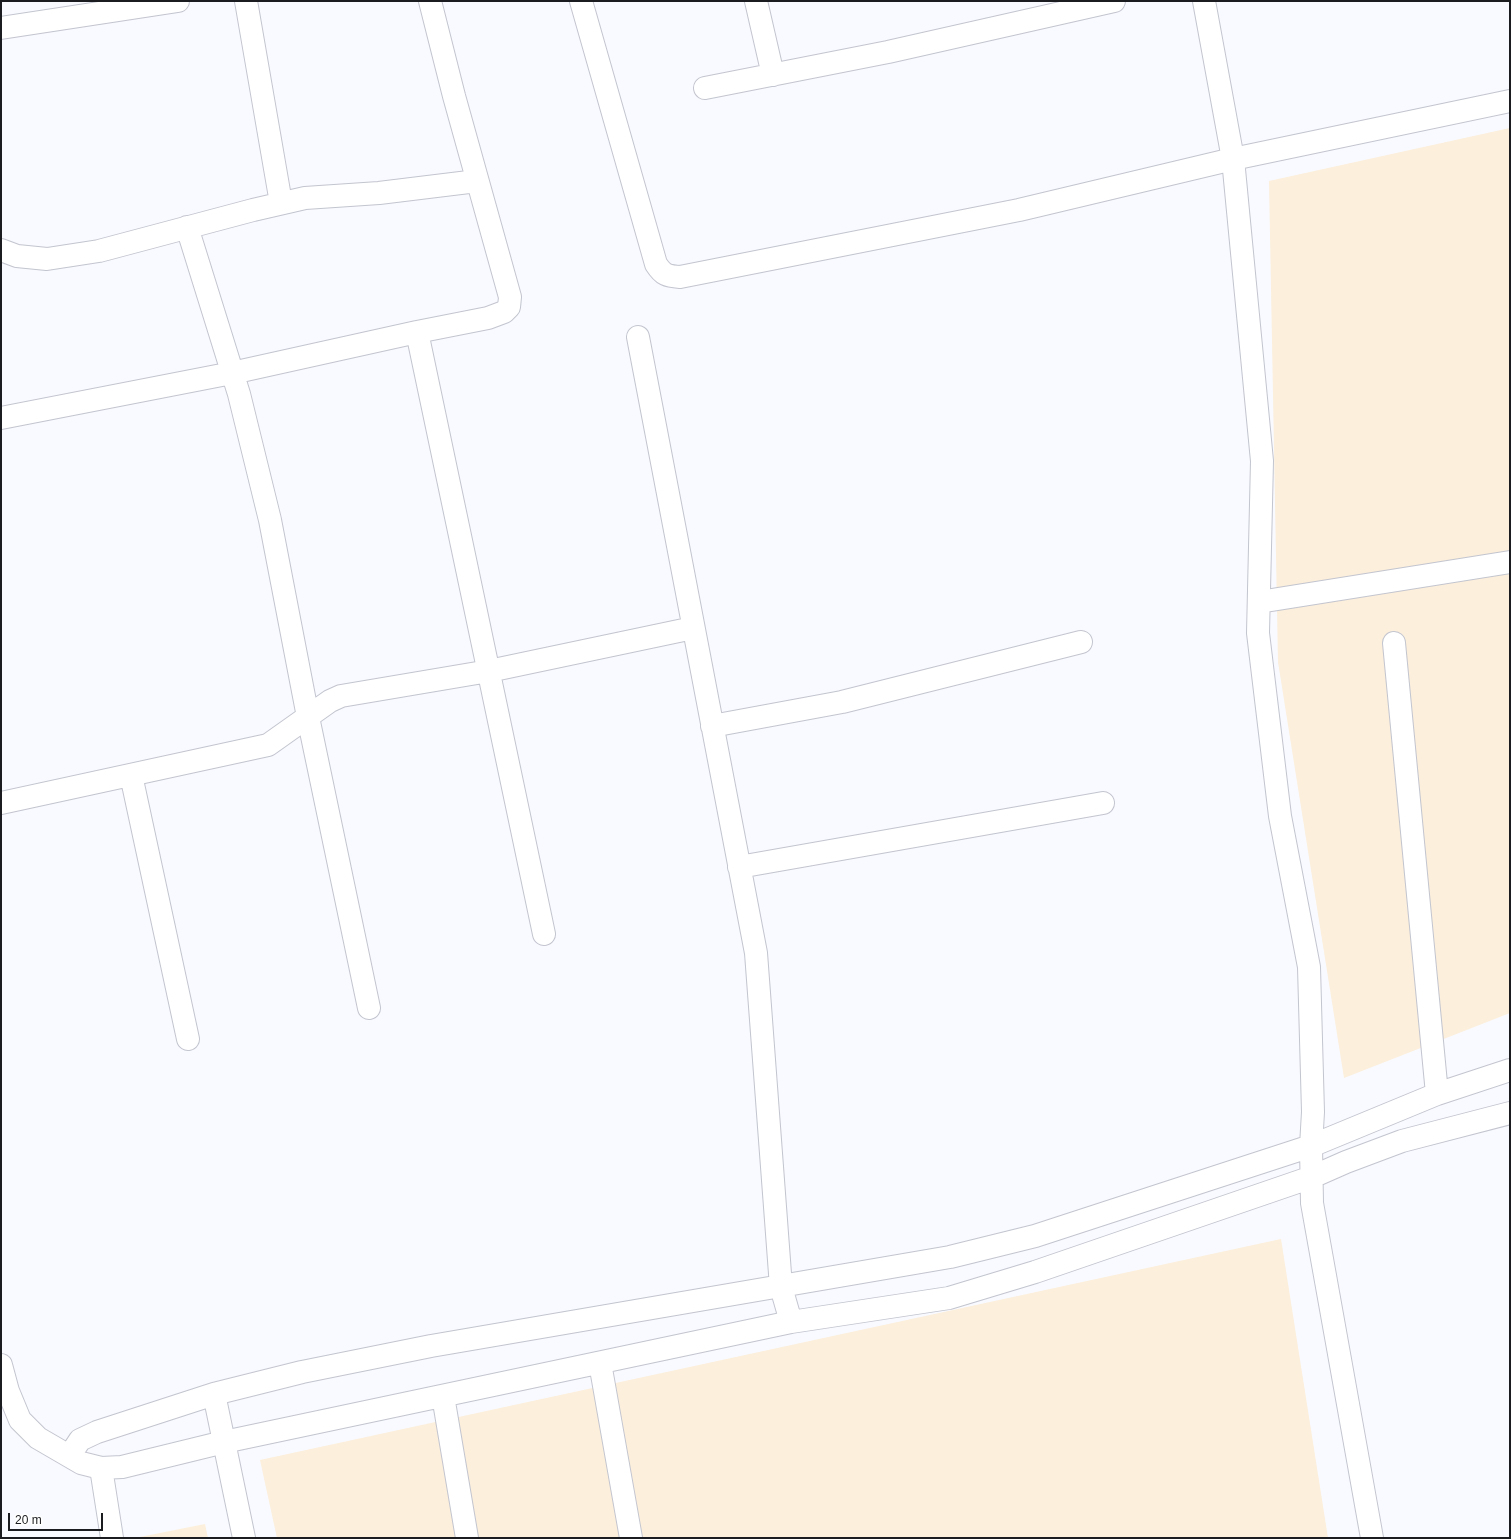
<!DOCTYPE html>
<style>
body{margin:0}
#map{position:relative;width:1511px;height:1539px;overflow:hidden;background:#f9faff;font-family:Helvetica,sans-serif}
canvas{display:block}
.frame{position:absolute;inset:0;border:2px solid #1b1c1f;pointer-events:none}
.scale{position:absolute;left:8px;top:1513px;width:95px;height:18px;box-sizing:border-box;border:2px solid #1b1c1f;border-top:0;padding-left:5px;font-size:12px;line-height:14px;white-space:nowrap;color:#1b1c1f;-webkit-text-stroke:3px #fff;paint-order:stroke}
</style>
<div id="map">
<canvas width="1511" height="1539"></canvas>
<div class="frame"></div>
<div class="scale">20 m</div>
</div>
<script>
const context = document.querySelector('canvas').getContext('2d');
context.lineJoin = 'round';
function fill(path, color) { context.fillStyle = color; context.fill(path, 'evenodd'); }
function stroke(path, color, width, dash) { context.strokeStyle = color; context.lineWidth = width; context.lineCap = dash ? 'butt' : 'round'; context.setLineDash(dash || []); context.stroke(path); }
const industrial = new Path2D(`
 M1510,128V1013L1344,1078L1278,662L1269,181Z
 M1281,1239L1328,1538H277L260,1460Z
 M205,1524L208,1538H135Z`);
const minor = new Path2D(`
 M246,1L281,203
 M581,1L656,264C663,275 667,276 680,277L1019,210L1233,159L1510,101
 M756,1L773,75
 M1204,1L1233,159L1262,461L1258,633L1280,816L1309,967L1313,1112L1311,1146L1312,1203L1372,1538
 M1,28L178,1
 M705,88L888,52L1114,1
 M187,227L239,394L270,520L308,717L369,1008
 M1,250L17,256L47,259L99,251L253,210L305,198L379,193L477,181
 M417,332L544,934
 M638,337L756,953L781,1287L791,1322
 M1,418L232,373L417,332L488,318L504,312L509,307L510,297L454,96L430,1
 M1259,602L1510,562
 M1394,643L1437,1094
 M712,726L842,702L1081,642
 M131,775L188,1039
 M1,803L268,745L330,701L341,696L489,671L693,628
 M739,867L1103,803
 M600,1363L631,1538
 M1,1365L8,1391L20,1420L38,1438L81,1463L101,1468L122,1467L224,1442L791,1322L949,1298L1035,1272L1312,1177L1346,1162L1402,1141L1510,1113
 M214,1394L244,1538
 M443,1396L467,1538
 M70,1455L80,1440L97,1432L214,1394L302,1372L431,1346L950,1257L1035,1236L1311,1146L1437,1094L1510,1070
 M101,1468L112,1538`);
fill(industrial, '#fcefdb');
stroke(minor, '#c3c5cf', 24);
stroke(minor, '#fff', 22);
</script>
